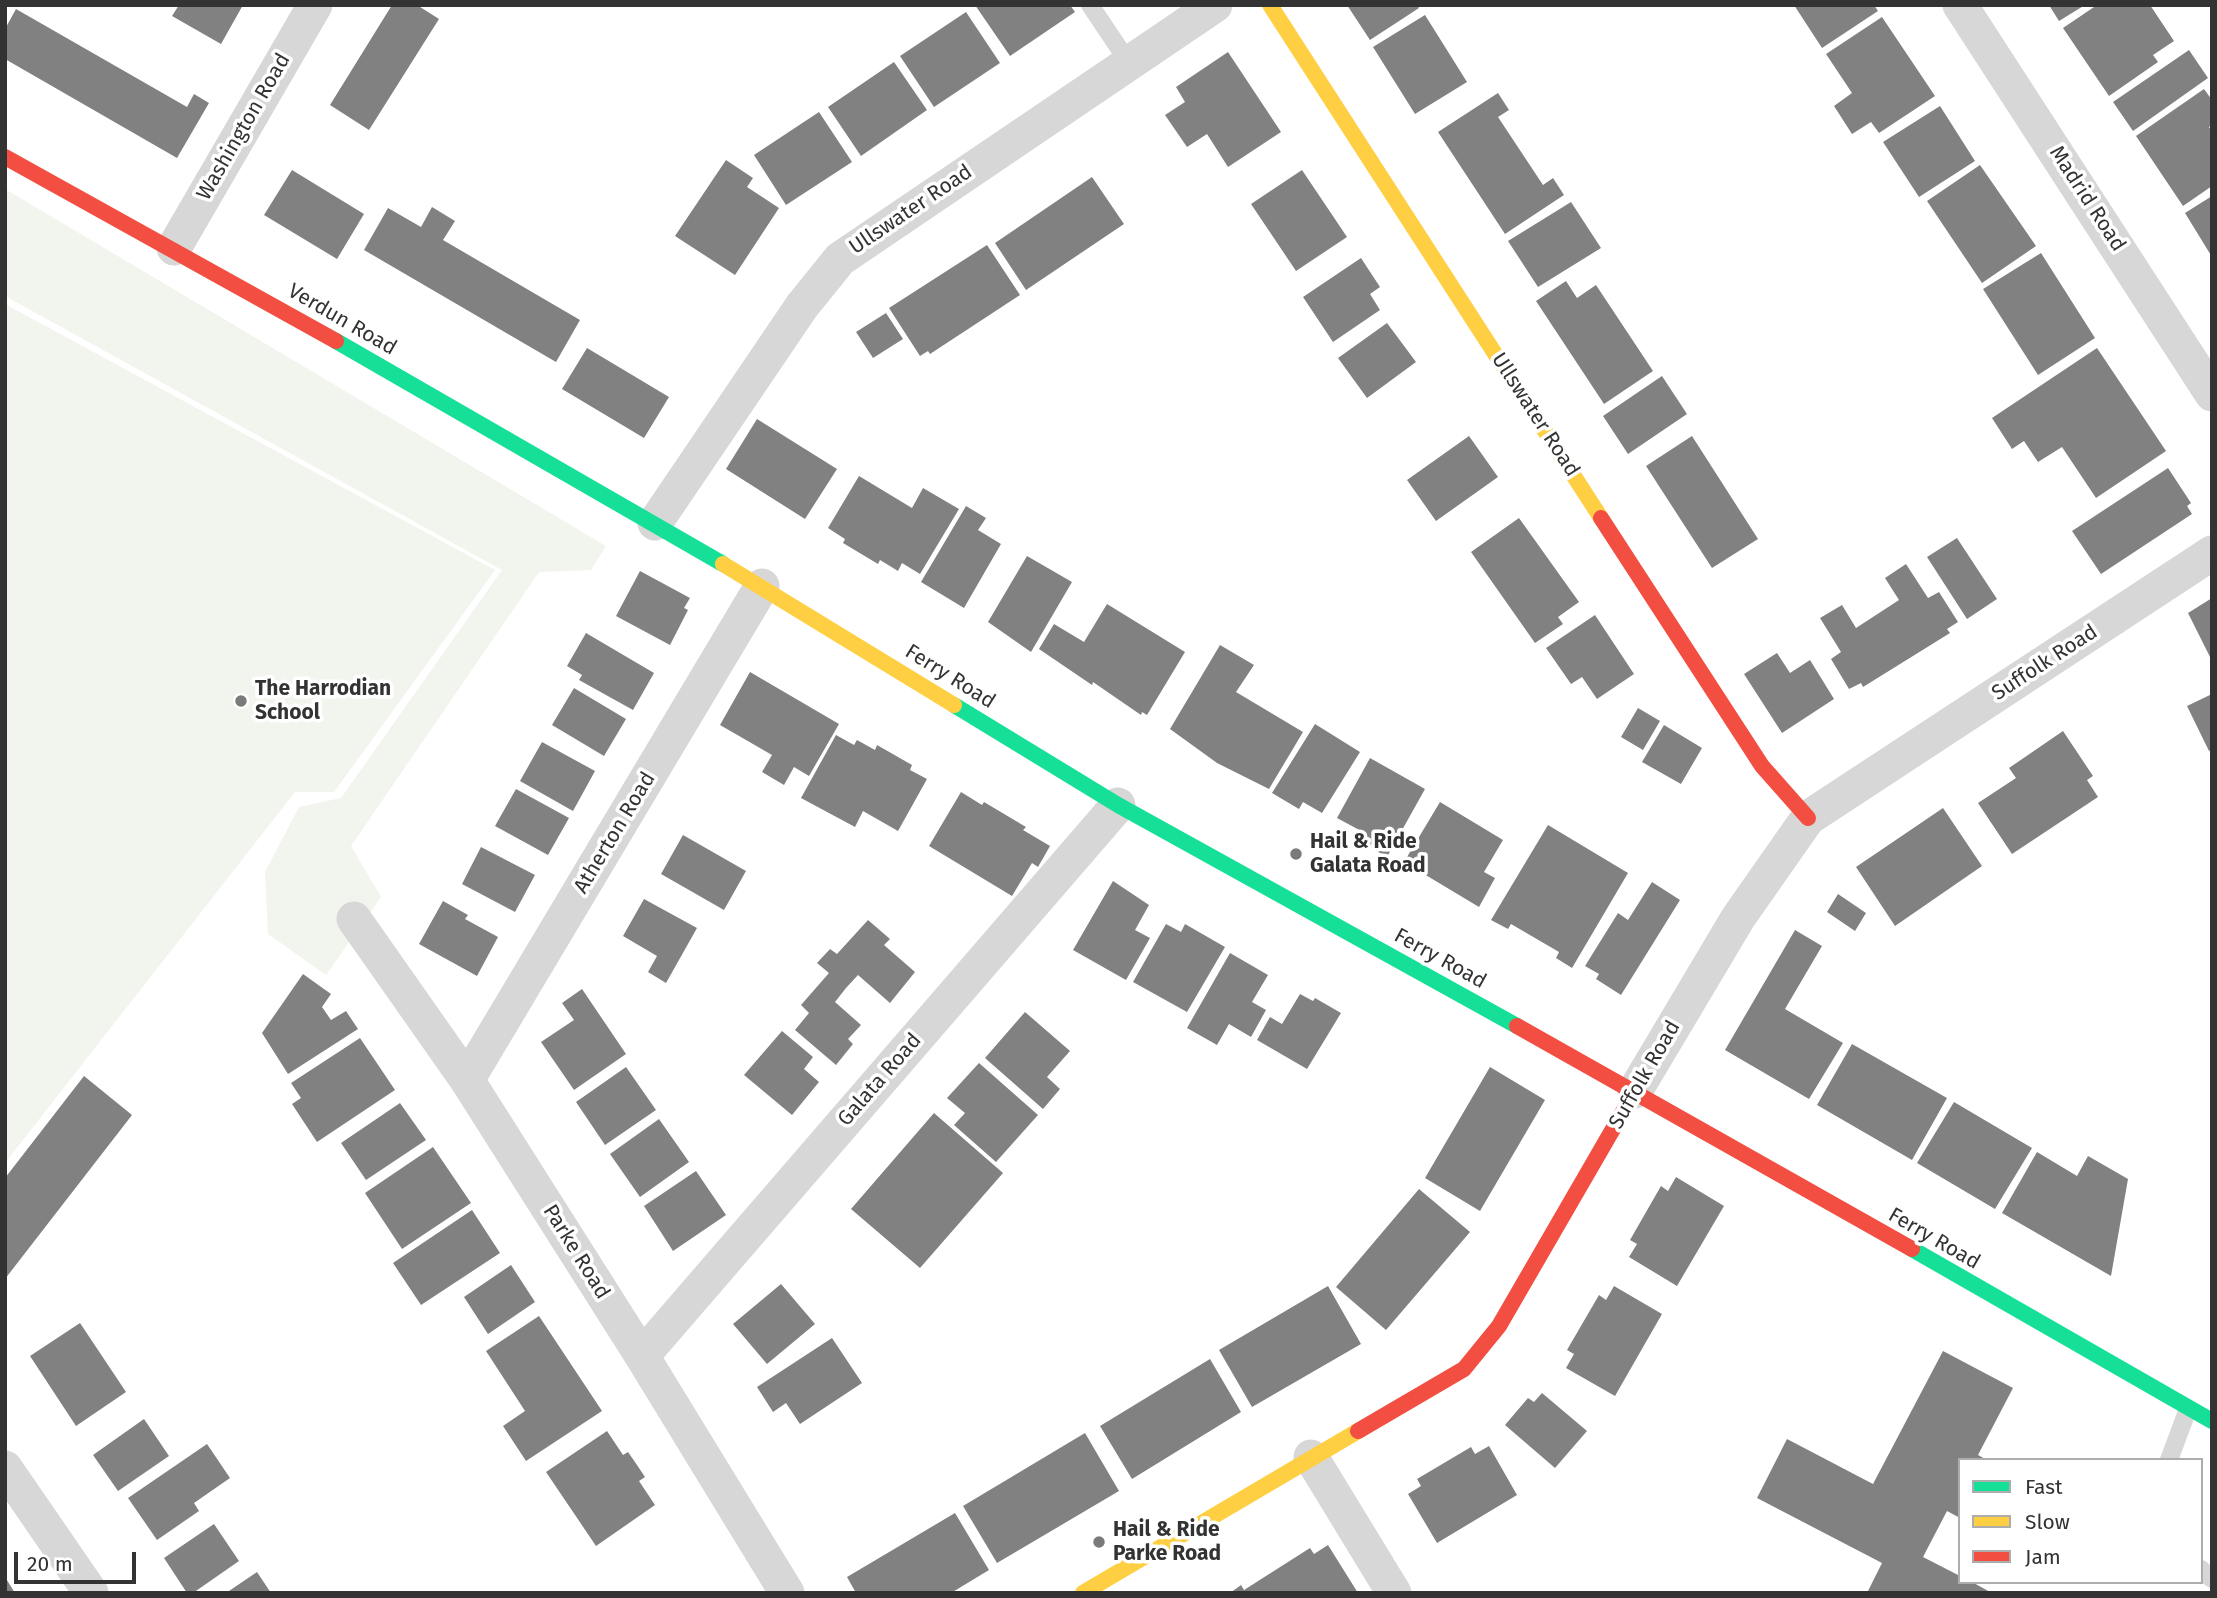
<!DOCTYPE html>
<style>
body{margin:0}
#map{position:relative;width:2217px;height:1598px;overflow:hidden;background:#fff;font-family:"Fira Sans",sans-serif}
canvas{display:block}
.frame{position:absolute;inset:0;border:7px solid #333;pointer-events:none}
.legend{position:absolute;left:1958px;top:1458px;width:245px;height:126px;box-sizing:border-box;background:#fff;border:2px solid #adadad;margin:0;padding:9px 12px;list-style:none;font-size:21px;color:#333}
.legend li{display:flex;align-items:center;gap:14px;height:35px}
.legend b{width:35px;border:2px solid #adadad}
.scale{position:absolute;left:14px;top:1552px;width:122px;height:32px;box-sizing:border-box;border:4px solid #333;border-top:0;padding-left:9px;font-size:21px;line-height:24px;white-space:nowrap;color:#333;-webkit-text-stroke:5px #fff;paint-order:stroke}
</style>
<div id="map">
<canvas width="2217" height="1598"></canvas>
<div class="frame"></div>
<ul class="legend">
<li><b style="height:9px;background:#16e098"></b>Fast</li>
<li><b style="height:9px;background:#ffcf43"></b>Slow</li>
<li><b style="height:9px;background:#f24e42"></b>Jam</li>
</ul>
<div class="scale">20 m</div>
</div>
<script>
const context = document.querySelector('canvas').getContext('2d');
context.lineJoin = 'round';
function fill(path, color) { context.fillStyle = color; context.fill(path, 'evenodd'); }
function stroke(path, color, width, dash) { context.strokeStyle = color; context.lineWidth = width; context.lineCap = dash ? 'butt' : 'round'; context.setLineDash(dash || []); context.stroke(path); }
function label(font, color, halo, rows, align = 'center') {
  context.font = font + ' "Fira Sans",sans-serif'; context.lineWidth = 7; context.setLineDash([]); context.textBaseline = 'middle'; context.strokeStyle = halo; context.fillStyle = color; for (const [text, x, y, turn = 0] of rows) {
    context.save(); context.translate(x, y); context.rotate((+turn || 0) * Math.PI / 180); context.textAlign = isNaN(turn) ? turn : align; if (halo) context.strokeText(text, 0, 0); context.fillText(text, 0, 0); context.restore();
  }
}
const green = new Path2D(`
 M5,189L606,546L591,570L539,572L351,846L381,897L326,975L268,934L265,872L299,807L341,798L502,570L5,296Z
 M5,304L495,570L334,792H295L5,1163Z`);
const building = new Path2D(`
 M179,5H243L221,44L172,16Z
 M392,5H417L439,19L369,130L330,105Z
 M975,5H1070L1075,12L1010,56Z
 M1347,5H1417L1419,8L1370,40Z
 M1794,5H1874L1878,11L1822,48Z
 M2049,5H2085L2059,21Z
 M2097,5H2150L2174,41L2153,55L2158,62L2109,96L2063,28Z
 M16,9L187,107L194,94L209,103L177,158L5,59V29Z
 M966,12L1000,63L934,107L900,56Z
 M1425,15L1467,82L1415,114L1373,47Z
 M1882,17L1935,96L1879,133L1871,122L1852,134L1834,106L1852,93L1826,54Z
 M2189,50L2208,78L2133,131L2113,102Z
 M1228,52L1281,132L1228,167L1207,134L1187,147L1165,115L1185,102L1176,87Z
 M894,62L927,110L861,156L828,107Z
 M2204,89L2212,100V125L2209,127L2212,132V186L2183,206L2136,136Z
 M1498,93L1509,110L1498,117L1543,185L1553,178L1564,195L1505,234L1438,132Z
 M1940,106L1975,161L1919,197L1883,142Z
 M819,112L852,162L786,205L754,155Z
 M726,160L753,178L747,187L779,208L735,275L675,236Z
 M1980,165L2036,246L1982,283L1927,201Z
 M292,170L364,214L337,259L264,215Z
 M1302,170L1347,237L1296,271L1251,204Z
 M1092,177L1124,224L1026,290L995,243Z
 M2212,196V257L2185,213Z
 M1571,202L1601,248L1538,287L1508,241Z
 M432,207L455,221L443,240L580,320L556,362L364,250L388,208L421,227Z
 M987,245L1020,295L930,354L928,351L920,356L889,308Z
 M2041,253L2095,338L2038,375L1983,289Z
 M1361,258L1380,287L1370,294L1380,310L1333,342L1303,297Z
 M1566,281L1577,298L1596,285L1653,371L1604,404L1536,301Z
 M886,313L903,339L873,358L856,332Z
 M1387,323L1416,362L1367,398L1338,358Z
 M587,348L669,397L644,438L562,389Z
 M2097,348L2166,451L2096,498L2062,447L2038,462L2024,441L2012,449L1992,418Z
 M1662,376L1687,414L1628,454L1603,416Z
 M757,419L837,469L805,519L726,469Z
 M1469,436L1498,477L1436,521L1407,480Z
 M1692,436L1758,539L1712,568L1646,466Z
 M2168,468L2191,503L2187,506L2192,514L2101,574L2072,531Z
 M859,476L912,508L923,488L959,509L920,574L902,563L898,571L880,560L878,564L843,543L845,539L828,528Z
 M966,506L986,518L978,530L1001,544L964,608L921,582Z
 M1519,518L1579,602L1558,617L1563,624L1535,643L1471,552Z
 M1957,538L1997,599L1967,619L1927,557Z
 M1027,556L1072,582L1031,652L988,622Z
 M1906,564L1928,598L1939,592L1958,622L1947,629L1950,633L1863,687L1861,683L1849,689L1831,659L1841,652L1820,618L1842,605L1856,628L1899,600L1885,578Z
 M640,571L690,598L684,608L688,610L670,645L616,616Z
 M2212,598V661L2188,613Z
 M1107,604L1185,652L1147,715L1142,712L1141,715L1093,682L1092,685L1039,649L1054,624L1084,642Z
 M1595,615L1634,674L1597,699L1582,677L1571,684L1546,648Z
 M586,633L654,673L633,710L579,680L582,675L567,666Z
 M1220,645L1254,665L1236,692L1303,732L1269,789L1217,763L1170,729Z
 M1777,653L1790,673L1810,660L1834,699L1782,733L1744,674Z
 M750,672L839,724L809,776L794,767L784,785L762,772L772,755L720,725Z
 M574,688L626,719L604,756L552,725Z
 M2212,694V750L2209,751L2187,706Z
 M1638,708L1660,721L1643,750L1621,737Z
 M1315,724L1360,752L1322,813L1303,802L1299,809L1272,793Z
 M1664,725L1702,748L1681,784L1642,762Z
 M2063,731L2093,776L2087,780L2098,797L2012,854L1978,803L2016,778L2009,768Z
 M836,735L854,745L857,740L875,750L877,745L912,765L910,770L927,779L898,831L863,811L855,827L801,798Z
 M542,742L595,771L573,811L520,781Z
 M1370,758L1425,789L1387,857L1358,840L1363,832L1337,818Z
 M516,789L569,818L548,855L495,826Z
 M961,792L982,805L984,802L1026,827L1023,830L1050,846L1038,867L1032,863L1012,896L929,846Z
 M1440,802L1503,840L1484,872L1495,878L1479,907L1404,862Z
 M1943,808L1982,866L1895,926L1856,867Z
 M1548,825L1628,873L1572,968L1556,958L1559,952L1511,924L1508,929L1491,920Z
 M683,835L746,871L724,910L661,874Z
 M481,847L535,875L515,912L462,884Z
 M1113,881L1149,905L1135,930L1150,938L1126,980L1073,950Z
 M1652,882L1680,900L1621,995L1596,979L1599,974L1585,966L1618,913L1628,920Z
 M1838,894L1866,913L1855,931L1827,912Z
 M644,899L697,928L666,983L648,972L657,956L623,936Z
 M443,901L468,915L465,919L498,937L477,976L419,944Z
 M868,920L890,939L884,945L915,972L890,1003L858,975L846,988L835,1002L861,1025L848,1039L853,1044L836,1065L795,1030L809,1013L801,1005L829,973L817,963L830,949L837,954Z
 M1166,924L1181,932L1185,924L1225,947L1187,1012L1133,982Z
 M1795,930L1822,946L1785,1009L1843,1043L1809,1099L1725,1050Z
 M1230,953L1268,975L1252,1002L1266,1010L1251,1037L1229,1024L1217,1045L1187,1028Z
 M303,974L331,994L322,1007L331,1020L346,1011L358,1029L288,1074L262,1033Z
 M582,989L626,1054L574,1090L541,1042L574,1020L562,1003Z
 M1300,994L1313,1001L1315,998L1341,1013L1307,1069L1257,1040L1270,1017L1282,1024Z
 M1025,1012L1070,1051L1047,1077L1060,1089L1043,1109L985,1058Z
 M782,1031L813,1057L804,1069L819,1082L792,1115L744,1075Z
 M360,1038L395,1090L317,1142L292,1104L301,1098L291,1083Z
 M1852,1044L1947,1098L1912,1160L1817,1105Z
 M979,1063L1038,1115L996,1162L954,1125L965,1113L947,1098Z
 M626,1067L656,1110L605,1145L576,1102Z
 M1490,1067L1545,1100L1480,1211L1425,1178Z
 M84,1076L132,1115L5,1279V1178Z
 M1954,1102L2032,1148L1995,1209L1917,1163Z
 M400,1103L426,1140L366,1180L341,1143Z
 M934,1113L1003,1173L920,1268L851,1209Z
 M659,1119L689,1162L640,1197L610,1154Z
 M433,1147L471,1203L402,1249L365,1193Z
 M2037,1152L2077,1176L2088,1156L2128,1179L2111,1276L2002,1213Z
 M696,1171L726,1215L673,1251L644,1206Z
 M1676,1177L1724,1206L1677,1286L1629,1257L1637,1244L1630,1240L1661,1186L1668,1191Z
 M1419,1189L1470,1232L1386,1330L1336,1287Z
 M472,1210L500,1253L421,1305L393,1263Z
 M511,1265L535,1302L488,1334L464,1297Z
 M781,1284L815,1324L767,1364L733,1324Z
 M1328,1286L1361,1344L1252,1407L1219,1350Z
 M1614,1286L1662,1314L1615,1396L1566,1368L1574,1354L1567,1350L1599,1295L1606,1300Z
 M539,1316L602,1411L526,1461L503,1426L525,1411L486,1351Z
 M80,1323L126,1392L76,1426L30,1356Z
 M832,1338L862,1383L800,1424L786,1403L773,1412L757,1387Z
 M1943,1351L2013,1388L1978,1455L1987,1460H1960V1518L1947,1511L1923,1557L1960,1576V1582H1972L1992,1593H1867L1882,1563L1757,1498L1787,1439L1873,1484Z
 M1210,1359L1241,1412L1132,1479L1100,1426Z
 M1542,1393L1587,1431L1555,1468L1505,1425L1528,1398L1534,1402Z
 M144,1419L169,1456L118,1491L93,1455Z
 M607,1431L623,1455L628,1452L637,1465L645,1477L639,1481L655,1505L596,1546L546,1472Z
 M1085,1433L1119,1491L997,1563L963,1506Z
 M207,1444L230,1478L194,1503L199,1511L157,1540L128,1498Z
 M1489,1446L1517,1495L1437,1543L1408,1494L1421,1486L1417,1479L1471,1447L1475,1454Z
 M955,1513L989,1570L951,1593H856L847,1577Z
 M214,1524L239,1561L193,1593H187L164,1558Z
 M1328,1545L1358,1593H1230L1241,1585L1244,1590L1310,1548L1314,1554Z
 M257,1572L271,1593H226Z
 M5,1577L15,1593H5Z`);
const lane = new Path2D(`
 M1090,5L1129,63
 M2169,1460L2188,1409
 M2201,1569L2212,1579`);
const street = new Path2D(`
 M1960,5L2212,394
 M174,248L315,5
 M655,523L802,306L840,259L1215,5
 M354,919L467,1080L642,1356L787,1593
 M467,1080L762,586
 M1635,1091L1738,918L1808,818L2212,553
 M642,1356L1118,805
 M1311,1457L1394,1593
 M5,1468L91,1593`);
const fast = new Path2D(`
 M336,341L723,564
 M954,705L1118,805L1517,1026
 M1912,1249L2212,1421`);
const slow = new Path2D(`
 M1270,5L1601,518
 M723,564L954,705
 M1083,1593L1358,1431`);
const jam = new Path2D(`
 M5,157L336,341
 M1601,518L1762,766L1808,818
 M1517,1026L1912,1249
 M1358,1431L1464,1369L1499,1326L1635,1091`);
const markers = [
 [241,701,7,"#7a7a7a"],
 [1296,854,7,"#7a7a7a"],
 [1099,1542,7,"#7a7a7a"]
];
const streetNames = [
 ["Washington Road",244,127,-60],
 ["Madrid Road",2087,199,57],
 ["Ullswater Road",911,210,-34],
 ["Verdun Road",342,320,30],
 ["Ullswater Road",1535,415,57],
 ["Suffolk Road",2045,663,-33],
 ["Ferry Road",950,677,32],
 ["Atherton Road",615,833,-59],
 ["Ferry Road",1440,959,29],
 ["Suffolk Road",1645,1075,-60],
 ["Galata Road",880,1080,-49],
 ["Ferry Road",1934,1239,30],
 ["Parke Road",576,1252,58]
];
const poiNames = [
 ["The Harrodian",255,689],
 ["School",255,713],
 ["Hail & Ride",1310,842],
 ["Galata Road",1310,866],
 ["Hail & Ride",1113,1530],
 ["Parke Road",1113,1554]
];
fill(green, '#f1f5ed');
fill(building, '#818181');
stroke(lane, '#d7d7d7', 18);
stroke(street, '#d7d7d7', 35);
stroke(fast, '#16e098', 16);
stroke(slow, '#ffcf43', 16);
stroke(jam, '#f24e42', 16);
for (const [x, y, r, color] of markers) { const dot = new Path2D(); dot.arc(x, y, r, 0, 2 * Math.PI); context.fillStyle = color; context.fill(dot); stroke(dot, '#fff', 2.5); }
label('21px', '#333', '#fff', streetNames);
label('bold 21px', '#333', '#fff', poiNames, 'left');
</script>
